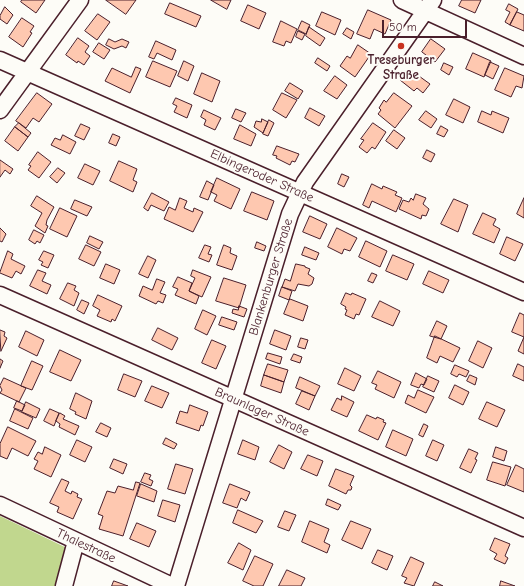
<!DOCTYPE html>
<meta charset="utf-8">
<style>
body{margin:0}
#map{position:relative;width:524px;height:586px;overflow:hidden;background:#fdfcf7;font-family:"Comic Neue",sans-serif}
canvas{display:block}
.scale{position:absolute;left:382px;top:20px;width:85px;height:18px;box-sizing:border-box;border:2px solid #4a1f2b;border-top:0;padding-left:5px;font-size:12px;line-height:14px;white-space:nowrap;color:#4a1f2b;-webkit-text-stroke:3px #fdfcf7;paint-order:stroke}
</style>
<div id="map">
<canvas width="524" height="586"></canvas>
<div class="scale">50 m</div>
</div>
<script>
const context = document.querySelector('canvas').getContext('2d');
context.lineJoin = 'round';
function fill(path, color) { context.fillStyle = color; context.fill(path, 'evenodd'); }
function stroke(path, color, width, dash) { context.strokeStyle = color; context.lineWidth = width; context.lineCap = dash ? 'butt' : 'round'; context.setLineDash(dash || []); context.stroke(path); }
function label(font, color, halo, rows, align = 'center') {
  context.font = font + ' "Comic Neue",sans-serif'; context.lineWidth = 4; context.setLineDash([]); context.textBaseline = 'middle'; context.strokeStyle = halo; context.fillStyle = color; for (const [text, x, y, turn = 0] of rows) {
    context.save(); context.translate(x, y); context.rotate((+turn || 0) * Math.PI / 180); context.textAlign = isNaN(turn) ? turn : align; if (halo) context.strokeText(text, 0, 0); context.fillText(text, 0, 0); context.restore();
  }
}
const green = new Path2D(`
 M0,516L69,549L59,586H0Z`);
const building = new Path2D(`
 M22,0H45L36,13L21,2Z
 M106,0H136L126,14Z
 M211,0H231L227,9Z
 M462,0H481L475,13L459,6Z
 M170,3L201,16L196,27L165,14Z
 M509,4L518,9L510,25L505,22L510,12L506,10Z
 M248,5L266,13L259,29L241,21Z
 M5,7L13,15L7,24L0,19V16Z
 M368,10L391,20L385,34L374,29L370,39L357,34Z
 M322,12L341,20L335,35L316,26Z
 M517,12L524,15V31L510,25Z
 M98,14L110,22L97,40L85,31Z
 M22,18L34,26L30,32L32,33L23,47L9,37Z
 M281,21L297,29L291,43L286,41L284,46L273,42Z
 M302,21L310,25L306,34L298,30Z
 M309,27L325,38L320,46L306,36Z
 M347,28L354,32L351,39L343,34Z
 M298,31L305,34L302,40L296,37Z
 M78,38L89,46L85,52L90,56L84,65L78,61L77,63L66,55Z
 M109,39L115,42L122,39L129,42L126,48L122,46L114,49L106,45Z
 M431,39L445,49L435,62L422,52Z
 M156,41L176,50L172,60L157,53L154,59L149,57Z
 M99,43L110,50L104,59L93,52Z
 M358,45L371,54L355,77L340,66L347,56L350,58Z
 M473,53L491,61L484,77L466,69Z
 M318,58L330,66L327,71L315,63Z
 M153,61L177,71L170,87L146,77Z
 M184,61L194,66L188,81L178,76Z
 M490,62L499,66L493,79L485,75Z
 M444,63L453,67L449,75L441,70Z
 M136,67L141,69L130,93L105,81L112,68L131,77Z
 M505,68L524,76L522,88L516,86L511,97L495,90Z
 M412,71L430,84L423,93L417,88L414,91L400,80L406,72L410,74Z
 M202,73L220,81L212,102L194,94Z
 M335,76L347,85L337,99L324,91Z
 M290,83L303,91L298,99L285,91Z
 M37,93L52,104L39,122L33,118L26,128L16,121Z
 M282,93L297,100L286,118L273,110Z
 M394,93L412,106L395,128L378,114L381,110L379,108L384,100L386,102Z
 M176,98L192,105L187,118L174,112L177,106L173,104Z
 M454,99L470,107L463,123L446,115Z
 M310,108L325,116L319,126L305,118Z
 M236,109L246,113L241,122L232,118Z
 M204,110L221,118L215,130L204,125L206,120L201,117Z
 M426,111L437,119L431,128L419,120Z
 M482,111L491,115L492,111L509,118L503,133L478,122Z
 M262,119L268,122L263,133L254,127L256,121L261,122Z
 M269,120L274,123L268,136L263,134Z
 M19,123L31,133L28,137L15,127Z
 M373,123L386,132L375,149L372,147L367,153L359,147L364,140L361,139Z
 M81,124L90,128L84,140L75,136Z
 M240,125L256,134L251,146L234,139Z
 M441,126L448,130L444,137L437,134Z
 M15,127L28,137L18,151L5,141Z
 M394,130L405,138L397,149L386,141Z
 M113,134L120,137L116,146L109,143Z
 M63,135L76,142L70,154L51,145L55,138L60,140Z
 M277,146L299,154L295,162L292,161L290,165L276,158L277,156L273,155Z
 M427,150L435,154L431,162L423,158Z
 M38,152L51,162L39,178L28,170L31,166L29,165Z
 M0,160L13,169L10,174L5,170L0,177Z
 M119,161L137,169L133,180L137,182L133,192L110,181Z
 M85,164L100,171L93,185L78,178Z
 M58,168L65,173L57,183L50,177Z
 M342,174L349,177L344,187L338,184Z
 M217,178L240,189L231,209L214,201L217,195L211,192Z
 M207,181L214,185L208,200L200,197Z
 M372,184L382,189L383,186L397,192L395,195L402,198L396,212L372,201L369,208L363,205Z
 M252,192L274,201L267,220L244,211Z
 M152,193L169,202L164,211L151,205L148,211L144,208Z
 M416,194L426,198L423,204L429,209L426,216L422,215L421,219L399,209L403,200L409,202L411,198L413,200Z
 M37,196L54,207L47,220L46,225L48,226L45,233L35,226L42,213L31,206Z
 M180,198L187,201L184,208L193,212L194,208L203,212L193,232L164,219L169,207L175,210Z
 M524,198V218L517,214Z
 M454,199L468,205L458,232L441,224Z
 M75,200L92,207L87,216L71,209Z
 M60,208L77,216L67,237L50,229Z
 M483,213L496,219L493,225L500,229L494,243L473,234Z
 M310,216L327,224L320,239L303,232Z
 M0,228L6,234L2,242L0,241Z
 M337,228L357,238L350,251L344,249L342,254L328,247Z
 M34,230L44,235L40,243L37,241L35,244L29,240Z
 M90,236L103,242L99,249L87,243Z
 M507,237L523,244L515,261L500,254Z
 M366,241L387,251L380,267L359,257Z
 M257,242L266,246L264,251L255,248Z
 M86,245L101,252L94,266L79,259Z
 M205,245L211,247L208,254L212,255L209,262L199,258Z
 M224,245L231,248L230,253L237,256L232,270L217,265Z
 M305,247L319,253L316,260L302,255Z
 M8,251L13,254L11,259L25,266L21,274L16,271L12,278L0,273Z
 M44,251L54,255L48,268L41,265L43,262L39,260Z
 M393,255L414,264L407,280L386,271Z
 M148,256L156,260L148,278L139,274Z
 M106,264L120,270L114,284L100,278Z
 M296,264L305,266V267L310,269L308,274L314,278L312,284L309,286L298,284L295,291L282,287L285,279L290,281Z
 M38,270L46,273L42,281L51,285L47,294L30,286Z
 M193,270L211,277L202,297L189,291L195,278L191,276Z
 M429,271L449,280L443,293L423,284Z
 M372,273L377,275L373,283L368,281Z
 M178,277L192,283L189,291L199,296L196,304L175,295L178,289L173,287Z
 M224,278L246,285L239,308L216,301Z
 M157,279L165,282L160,293L166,295L163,303L158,301L156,304L139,296L143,286L152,290Z
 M68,283L76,286L74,290L79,293L74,306L60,299Z
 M282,287L292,291L289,300L279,296Z
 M346,293L351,295L352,293L366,299L359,315L356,314L354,319L345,315L347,310L345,309L346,307L341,304Z
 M98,295L122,306L115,321L112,319L111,322L97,316L100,310L93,306Z
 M290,299L308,306L303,321L284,314Z
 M82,300L89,303L84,314L77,310Z
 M380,301L400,311L393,326L372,317Z
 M239,306L247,309L244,317L232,313L233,309L238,310Z
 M203,310L216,316L207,335L195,329Z
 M520,313L524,315V354L518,351L524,337L512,332Z
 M222,317L237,322L234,330L219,325Z
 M437,321L447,326L441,339L430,336Z
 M158,328L178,338L172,350L152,340Z
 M0,330L5,332L4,336L7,338L1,351Z
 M275,330L291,336L286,350L270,344Z
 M26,331L44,340L37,356L19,347Z
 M435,336L460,348L453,362L440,356L437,363L427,358Z
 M301,338L308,340L305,349L298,347Z
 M212,340L226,346L216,369L202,363Z
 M478,341L492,348L483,368L469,361Z
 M60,350L81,360L71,381L50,372Z
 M268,353L282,357L280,364L266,359Z
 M294,354L302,357L300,363L291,360Z
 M0,359L3,361L0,368Z
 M32,361L43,366L32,390L21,386Z
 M268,364L288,370L284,382L264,375Z
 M518,364L524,367V381L513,376Z
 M455,365L469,371L466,377L459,374L457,377L451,374Z
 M345,368L361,376L354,391L338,384Z
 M378,371L401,382L394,398L375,389L377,385L372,383Z
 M416,373L427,379L424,385L421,384L419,388L411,385Z
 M124,374L142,381L135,397L118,390Z
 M264,375L284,382L281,393L261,386Z
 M470,375L477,378L475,385L467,381Z
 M428,376L439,381L434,392L423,387Z
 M300,377L320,386L315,396L296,388Z
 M4,378L26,388L19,402L0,393L2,390L0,386Z
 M455,385L469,392L463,405L449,398Z
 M152,386L169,393L162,408L145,401Z
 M418,390L434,397L426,413L405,403L408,395L414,398Z
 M302,391L315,396L309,410L296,404Z
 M76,393L92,401L86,419L75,414L76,412L70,409Z
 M342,396L354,402L347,417L331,410L337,398L341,400Z
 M17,401L25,405L22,411L14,408Z
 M26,402L40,409L36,418L22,412Z
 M487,402L505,410L497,427L479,419Z
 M190,405L208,412L203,426L201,425L199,431L176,423L180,411L187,413Z
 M15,409L33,418L28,429L10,421Z
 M50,409L59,413L54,426L44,421Z
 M60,413L65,416L63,419L79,426L75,435L59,427L60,424L56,421Z
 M367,415L376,419L377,417L384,420L383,422L386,423L378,440L359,431Z
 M101,423L111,428L107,437L96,432Z
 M424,424L428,426L423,437L419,435Z
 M8,427L36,441L28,456L12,448L7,459L0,456V444Z
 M393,430L413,439L406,456L386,447Z
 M166,438L177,444L174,449L163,444Z
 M77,440L92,447L85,462L70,455Z
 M243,440L259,447L255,460L238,454Z
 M433,440L444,445L437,461L426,456Z
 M279,445L292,452L284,469L270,462Z
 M45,447L61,455L51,477L34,469L38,461L34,459L38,452L42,454Z
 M496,447L507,451L504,461L493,457Z
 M469,449L478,453L475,459L477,460L471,473L460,468Z
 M308,455L323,461L317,476L301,469Z
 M114,459L127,464L123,474L110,468Z
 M493,462L511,467L505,486L487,480Z
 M176,464L193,469L185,494L168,489Z
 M516,465L524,469V492L507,485Z
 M336,469L354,476L350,485L352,487L351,490H348L346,494L329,486Z
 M145,473L151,475L149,479L153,481L151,486L141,482Z
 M62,479L69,482L65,491L71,494L72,491L78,494L77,497L82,499L73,519L57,512L59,507L50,503Z
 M136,482L140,483L123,536L99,529L103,516L98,514L107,491L115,493L118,486L133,490Z
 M141,484L157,491L154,502L137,496Z
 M230,484L250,492L246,501L241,498L237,508L223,503Z
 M328,499L341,505L338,510L326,505Z
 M163,500L180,505L175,522L158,516Z
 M238,510L263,521L256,533L233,523Z
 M285,511L296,515L289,531L278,527Z
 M310,521L329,529L324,542L330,545L327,553L302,542Z
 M351,521L371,529L362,549L342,540Z
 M137,523L156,531L149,547L130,539Z
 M495,538L510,544L505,556L508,558L505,564L494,559L497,554L490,550Z
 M239,543L251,550L243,570L228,563Z
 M378,550L393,556L387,570L372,563Z
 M255,556L273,564L263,586H254L243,581Z
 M411,557L424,563L414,586L404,583L407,578L402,576Z
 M287,570L305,578L301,586H279Z
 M114,581L128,586H112Z
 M501,581L515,586H500Z
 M435,582L443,586H433Z`);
const minor = new Path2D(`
 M402,0L524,56
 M0,60L524,292
 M0,110L80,0
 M0,295L524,528
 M0,505L172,586
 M64,586L76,541
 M176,586L290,214L305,182L433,0`);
const markers = [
 [401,46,4,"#c8321e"]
];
const poiNames = [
 ["Treseburger",401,60],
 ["Straße",401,75]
];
const streetNames = [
 ["Elbingeroder Straße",262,176,24],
 ["Blankenburger Straße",271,277,-73],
 ["Braunlager Straße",262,412,24],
 ["Thalestraße",86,546,25]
];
fill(green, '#c1d78e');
fill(building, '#fec8b0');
stroke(building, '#4a1f2b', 1);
stroke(minor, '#4a1f2b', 19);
stroke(minor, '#fdfcf7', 16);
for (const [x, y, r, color] of markers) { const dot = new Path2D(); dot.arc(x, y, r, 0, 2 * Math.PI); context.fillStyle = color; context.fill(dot); stroke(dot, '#fdfcf7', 1.5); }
label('bold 13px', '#4a1f2b', '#fdfcf7', poiNames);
label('13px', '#4a1f2b', '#fdfcf7', streetNames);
</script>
